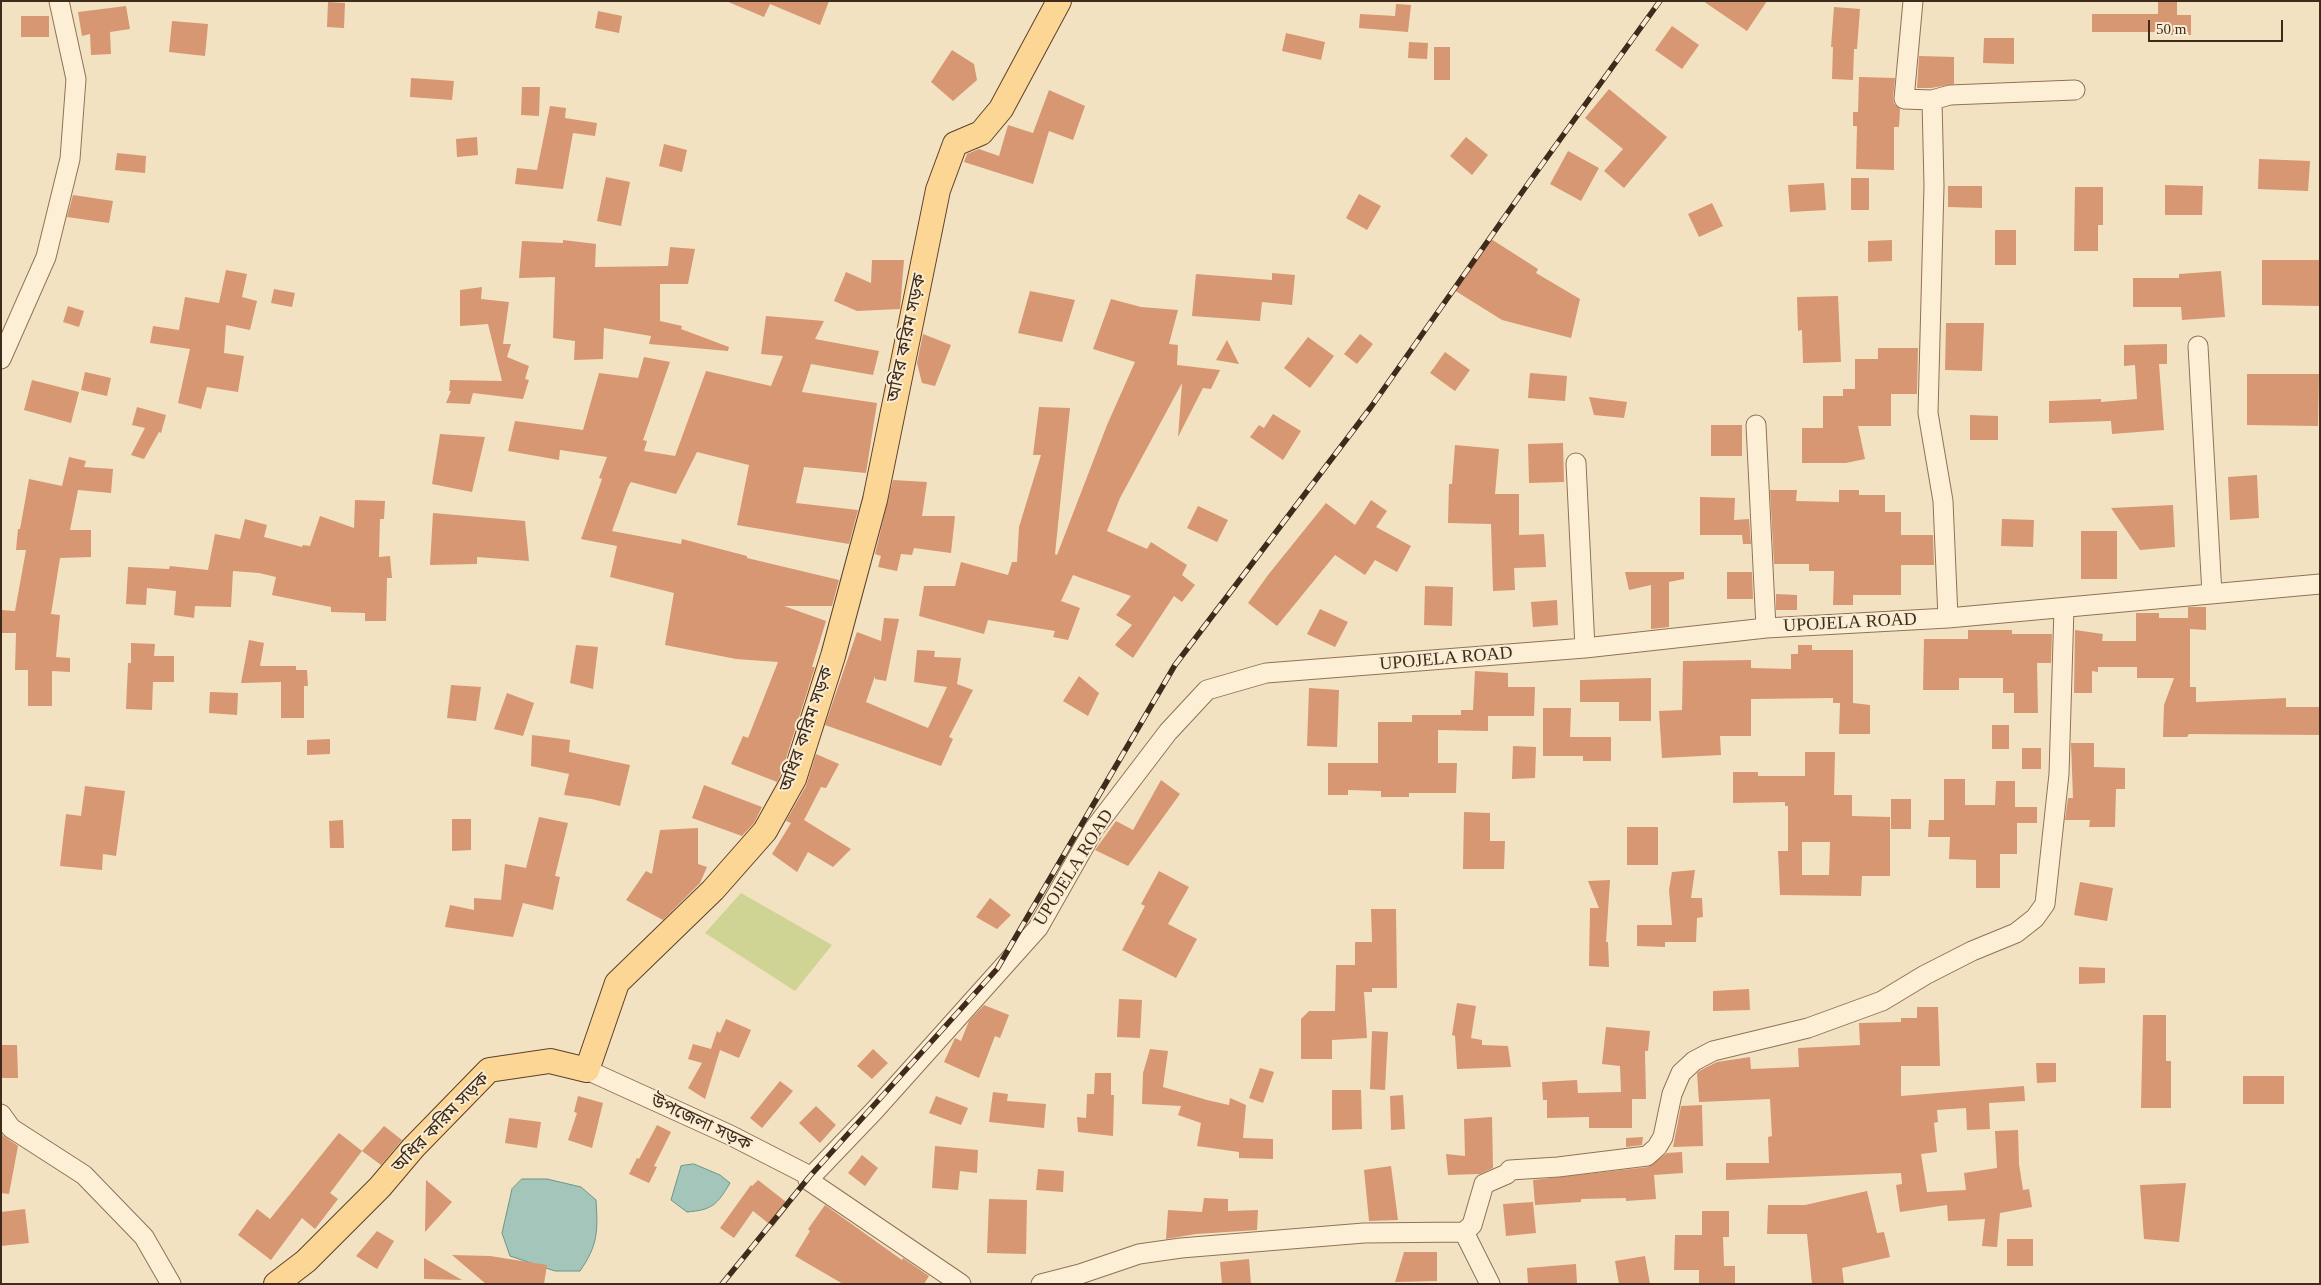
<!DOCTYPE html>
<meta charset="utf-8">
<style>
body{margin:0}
#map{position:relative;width:2321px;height:1285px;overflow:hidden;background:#f3e2c1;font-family:"Times New Roman",serif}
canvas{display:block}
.frame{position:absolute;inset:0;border:2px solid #3e2b1c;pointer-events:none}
.scale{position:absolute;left:2148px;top:20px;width:135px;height:22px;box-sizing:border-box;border:2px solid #3e2b1c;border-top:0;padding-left:6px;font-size:15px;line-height:18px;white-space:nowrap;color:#3e2b1c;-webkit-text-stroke:4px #faecd2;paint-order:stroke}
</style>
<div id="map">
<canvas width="2321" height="1285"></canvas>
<div class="frame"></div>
<div class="scale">50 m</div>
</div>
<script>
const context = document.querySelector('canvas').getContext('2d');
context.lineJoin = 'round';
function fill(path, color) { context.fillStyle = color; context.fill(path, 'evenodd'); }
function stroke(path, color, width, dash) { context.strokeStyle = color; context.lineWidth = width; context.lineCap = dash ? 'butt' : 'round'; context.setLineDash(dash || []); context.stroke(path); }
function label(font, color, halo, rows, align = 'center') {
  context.font = font + ' "Times New Roman","Noto Sans Bengali",serif'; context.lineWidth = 4; context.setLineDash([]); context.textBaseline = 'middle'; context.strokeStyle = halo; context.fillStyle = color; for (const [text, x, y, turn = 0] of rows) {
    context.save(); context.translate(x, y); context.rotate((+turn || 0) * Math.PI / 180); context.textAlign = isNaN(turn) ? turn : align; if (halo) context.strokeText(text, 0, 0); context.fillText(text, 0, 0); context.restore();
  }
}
const green = new Path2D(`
 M741,893L832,945L795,991L705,933Z`);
const water = new Path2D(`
 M694,1164L720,1175L730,1183C717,1205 712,1210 687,1212L671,1200L681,1166Z
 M522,1179H547L581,1187L596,1200C598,1231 598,1245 580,1271H555L510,1256L502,1233L512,1189Z`);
const building = new Path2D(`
 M726,1H829L820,25L770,4L764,17Z
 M1703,1H1767L1747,31Z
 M2158,1H2177V15H2191V35H2155V32H2092V14H2158Z
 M328,2L345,3L344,28L327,27Z
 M1396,4L1411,5L1408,32L1359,28L1360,14L1395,16Z
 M126,6L130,29L110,32L111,54L91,55L90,34L82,36L78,12Z
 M1834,7L1860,9L1857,49H1854L1853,80L1832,79L1833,47H1831Z
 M598,11L622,16L619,33L595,28Z
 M21,16H49V37H21Z
 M172,21L208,24L205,56L169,52Z
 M1672,26L1699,45L1682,69L1655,50Z
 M1286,33L1325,42L1321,60L1282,51Z
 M1984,38H2014V64L1983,63Z
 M1409,42L1428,43L1427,59L1408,58Z
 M1434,47H1450V80H1434Z
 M952,50L974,64L977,80L953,101L931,82Z
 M1919,56L1954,57V84L1931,88H1917Z
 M1859,77L1895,78L1893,98L1894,104L1900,109L1899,127H1894V170L1856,169L1857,126H1853V112H1858Z
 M411,78L454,81L452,100L410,97Z
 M522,87H540L539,116L521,115Z
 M1609,89L1667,137L1624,188L1604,171L1623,149L1585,118Z
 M1049,90L1085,106L1073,140L1049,131L1033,184L964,162L967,154L979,149L999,156L1008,125L1033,133Z
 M550,106L566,108L565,118L597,123L595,136L573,133L563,189L515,184L517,168L537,170Z
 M477,137L478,155L457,157L456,139Z
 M1466,137L1488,155L1472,175L1450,156Z
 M664,144L687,150L682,172L659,166Z
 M1568,151L1599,168L1581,201L1550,184Z
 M117,153L146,156L145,173L115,170Z
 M2259,159L2310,161L2308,191L2258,189Z
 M606,177L630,182L621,226L597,221Z
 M1851,178H1869V210H1851Z
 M1824,183L1826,210L1790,212L1788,185Z
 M2165,185L2203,186L2202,215H2165Z
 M1948,186H1982V208L1948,207Z
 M2075,187H2103V225H2098V251H2074Z
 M1359,194L1381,206L1367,230L1346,218Z
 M73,195L113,201L109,223L67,217Z
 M1712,203L1723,226L1699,237L1688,214Z
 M1995,230H2016V265H1995Z
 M1488,237L1538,269L1536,273L1580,299L1571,338L1502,320L1454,290Z
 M563,240L596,244L595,267L668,266L670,247L695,249L688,284H660V321L682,326L681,329L729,347L728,351L649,344L651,336L604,328L603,359L574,360L575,341L553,338L555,277L519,278L522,241L563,243Z
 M1892,240V261L1868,262V241Z
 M872,260H904L900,309L857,311L834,301L846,272L871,283Z
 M2262,260H2320V306L2262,305Z
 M226,270L247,274L242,297L257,301L250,330L226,325L224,353L244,356L238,392L207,387L201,409L178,403L190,349L150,343L153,326L179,330L185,297L219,303Z
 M2221,271L2225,317L2182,320L2181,307H2133V278H2179V274Z
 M1272,273L1295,275L1292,305L1262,302L1260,321L1192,316L1196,274L1272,280Z
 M482,287L481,299L509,302L503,344H511L507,357L529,366L525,379L529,380L523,399L473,393L470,404L446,403L451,391H449L450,380L502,381L488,324L460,326V290Z
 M274,289L295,293L292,307L271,303Z
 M1030,291L1075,300L1062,342L1018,333Z
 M1838,296L1841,362L1803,363L1802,330L1798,331L1797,297Z
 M1111,299L1141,307L1178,310L1169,344L1178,345L1177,365L1220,370L1211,389L1203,388L1178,437L1182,383L1120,498L1107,531L1147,549L1151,542L1187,565L1182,575L1195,585L1182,602L1174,596L1133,658L1115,645L1132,625L1116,615L1131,596L1073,575L1061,601L1080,608L1068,640L1053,637L1055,631L988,620L984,634L919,616L924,586H955L961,562L1008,575L1012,562H1017L1019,527L1041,455H1033L1039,407L1070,408L1055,554L1057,555L1107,425L1135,362L1093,349Z
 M68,306L84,311L79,327L63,322Z
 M766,316L824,321L815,339L879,351L873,375L811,364L802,392L877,403L866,473L804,467L796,503L858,510L849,544L737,525L749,465L697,452L676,494L631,482L628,487L612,531L681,544L682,539L747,556V558L839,580L832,606H784L826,621L812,667H815L781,774L777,782L731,764L743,736L748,738L778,662L736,659L665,645L674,593L610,577L617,546L581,539L602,479L599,478L607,457L560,450L559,460L508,451L515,421L583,430L599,373L638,378L644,357L670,362L643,440L647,441L644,451L675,456L706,371L771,386L783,356L761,354Z
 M1946,323H1984L1982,371L1945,370Z
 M923,334L951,345L935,386L922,383L917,363Z
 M1360,334L1373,344L1357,364L1344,354Z
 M1308,337L1334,356L1310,388L1284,368Z
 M1227,340L1239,364L1216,360Z
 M2167,344V364H2159L2164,430L2112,434L2111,421L2049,423V401L2101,399V402L2137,399L2135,365L2124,366V345Z
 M1878,348H1918L1917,394H1891V426H1858L1865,459L1846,463H1802V428H1823V396H1843V389H1855V359H1878Z
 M1445,352L1470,370L1455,391L1430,373Z
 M85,372L111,378L107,396L81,390Z
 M1530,373L1567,376L1565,401L1528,398Z
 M2247,374H2319L2318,426L2247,425Z
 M32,380L79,392L71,423L24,410Z
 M1589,397L1627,402L1624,418L1594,415Z
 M137,407L166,415L161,433L159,432L144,459L131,455L145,428L132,425Z
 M1273,414L1301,431L1283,460L1250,437L1259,425L1264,428Z
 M1970,415L1998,416V440H1970Z
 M1711,425H1742V456H1711Z
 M440,434L485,437L472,492L432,484Z
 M1563,443L1564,482L1529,483L1528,444Z
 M1455,445L1499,449L1495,494H1519V535L1544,534L1546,567L1514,568L1515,590L1493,591L1491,524L1448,523L1449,484H1452Z
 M69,457L86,461L84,467L113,469L111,493L78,490L70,530H91V557L60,558L51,614L60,615L56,657L70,658V672L52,671V706H28V670H15L16,633H1V610L15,611L26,550H16L18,529H20L29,479L62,486Z
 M2257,475L2259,518L2230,520L2228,477Z
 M893,480L927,482L922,516H955L951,553L914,548L912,555L901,554L897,571L878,567L881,556L875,554Z
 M1770,490H1797L1796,501L1839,502V490H1859V495H1885V512H1901V535H1933L1934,565H1901V595H1853V605H1833L1834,571H1809V564H1774Z
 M1700,497L1735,498L1734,520L1749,519L1751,544H1743L1742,535H1700Z
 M355,500L385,501L384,519H380L379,557L390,556L392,578H387L386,621H365V613L331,612V607L272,595L276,577L259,573L233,571L231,607L195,606L194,618L174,615L176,591L147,588L146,605L126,604L128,567L169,569L170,566L208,570L215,534L240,539L245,519L267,525L264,537L302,547L303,545L310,546L320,516L354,528Z
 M1371,500L1387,511L1376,527L1411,546L1397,572L1375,560L1365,575L1335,555L1277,626L1248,603L1268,575L1326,503L1355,525Z
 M2173,505L2175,547L2140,550L2111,508Z
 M1198,506L1228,520L1217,542L1187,528Z
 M433,513L525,521L529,561L477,557V564L430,565Z
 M2002,519L2034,520L2033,547L2001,546Z
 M2081,531H2117V579H2081Z
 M1625,572H1684V579L1669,582V627L1651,629V585L1629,590Z
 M1727,572H1752L1753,599H1727Z
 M1425,586L1453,587L1452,626L1424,625Z
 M1776,594L1797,595V610H1776Z
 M1557,600L1558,625L1533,627L1531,602Z
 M2188,607H2206V630L2190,629V687H2196V702L2286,698V707H2320V735L2189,734L2187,737H2163L2164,705L2174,678H2137V667H2098V672L2092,671V693H2074L2075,630L2103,634L2102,641H2136V613H2159V618H2188Z
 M1320,609L1348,622L1335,647L1307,634Z
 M884,618L899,619L886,681L875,679V676L866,702L928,728L947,687L914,682L917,650L935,651L934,657L961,658L957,684L973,690L949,737L953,739L941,766L825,725L857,632L881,641Z
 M1968,630H2012V634H2052L2051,663H2037L2038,713H2014V693H2003V678H1959V690H1923L1924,639H1968Z
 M249,640L264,643L260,666H296V670H307L308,686H304V718H281V682L241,683Z
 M131,643L155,644L154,656H174V682H153L152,710L126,709L128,663H131Z
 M576,645L598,647L593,689L570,683Z
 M1798,645H1812V650H1853V703L1870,705V734H1839L1840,703H1833V698L1751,699V736H1720L1721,755L1662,758L1659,711L1682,710L1683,661L1751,660V668L1791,669V654H1798Z
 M1475,671L1508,673V687H1535L1534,716H1488V731L1438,730V763H1457L1456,793H1409V797H1381V791L1348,790V795H1328V763H1378V722H1412V715H1461V710H1473Z
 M1079,676L1099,693L1088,716L1063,701Z
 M1651,678V721H1619V702H1580V680Z
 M451,685L481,687L476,721L447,718Z
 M1309,688L1339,690L1337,747L1307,746Z
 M210,692L238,693L237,715L209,713Z
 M507,693L534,703L523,736L494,729Z
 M1543,708H1571L1570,737H1611V761H1583V756H1543Z
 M1992,725H2009V749H1992Z
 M532,735L570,740L569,752L630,765L620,806L592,799L564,795L569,774L531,766Z
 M330,739V754L307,755V740Z
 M2071,743H2094V767L2125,768V789H2116L2115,827H2089L2090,820H2065L2068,798H2073Z
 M1513,746L1536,747L1535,778L1512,779Z
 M2022,748H2041V769H2022Z
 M1805,752H1835L1834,795H1852V816L1890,817V876H1862L1861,896L1780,895L1778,851H1788V806H1785V802L1733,803V772H1758V776H1805ZM1802,842H1830L1829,875H1802Z
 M816,754L839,764L826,788L821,787L804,820L851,849L833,867L808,852L797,872L772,854L791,823L786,821L806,786Z
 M1944,779H1965V805H1995L1996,781H2015V807H2037V823H2017V854H2000V888H1976V860L1949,859L1950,837H1928L1929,820H1944Z
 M1161,780L1180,794L1128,866L1095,850L1116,821L1133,830Z
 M704,785L762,807L754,823L742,836L692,818Z
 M85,786L125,791L116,856L103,854L102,870L60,866L66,814L81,816Z
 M1891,799H1911V829H1891Z
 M1464,812L1490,813V841H1505L1504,869H1463Z
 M539,817L568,823L555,876L560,877L553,910L523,903L513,937L445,927L450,905L474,910V898L501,900L505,864L526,868Z
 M452,819H471V850L452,851Z
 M343,820L344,848H330L329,821Z
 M1627,827H1658V865H1627Z
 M698,828V864L707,867L700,883L663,920L626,900L646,871L652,874L660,830Z
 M1695,870L1691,898H1702L1703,917L1697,918L1696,942H1665V947L1637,946V925H1672L1669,890L1672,872Z
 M1159,871L1189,887L1168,924L1197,939L1176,978L1122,950L1145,906L1141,904Z
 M1610,880L1606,942H1608L1609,967L1589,966L1590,908H1599L1588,881Z
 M2080,882L2113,888L2107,921L2074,915Z
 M990,898L1011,915L997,929L976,917Z
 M1371,909H1396L1397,988H1372V992H1364L1367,1038L1332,1040V1059H1301V1019L1309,1011H1335L1336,965H1355V942H1372Z
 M2079,967L2105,968V983L2079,984Z
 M1749,989L1750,1010L1713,1011V991Z
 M1119,999L1142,1000L1140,1038L1117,1037Z
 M1457,1003L1476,1006L1471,1038L1482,1040V1045L1508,1046L1511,1067L1457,1069L1455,1036L1452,1035Z
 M984,1005L1009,1015L1000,1038L995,1036L979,1078L944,1062L955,1038L961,1041L969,1021Z
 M1917,1007H1938L1940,1066H1901V1096L2024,1086L2025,1101L1989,1103L1990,1129L1967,1130L1966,1108L1937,1110L1938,1122L1934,1123L1937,1152L1921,1154L1927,1192L1966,1190L1964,1173L1997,1168L1995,1131L2018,1130L2019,1164L2023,1190L2029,1189L2032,1207L2000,1213L1997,1247L1982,1246L1985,1219L1948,1221L1947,1205L1900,1212L1896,1185L1902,1184L1901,1173L1726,1180V1163H1769L1768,1137L1772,1136L1770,1099L1699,1102L1697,1073L1701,1070L1717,1062L1750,1057L1751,1069L1799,1067L1798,1048L1860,1045L1859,1023L1901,1022V1018H1917Z
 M2143,1015H2166V1061H2171V1108H2141Z
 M726,1019L751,1030L739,1058L720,1050L705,1099L688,1088L702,1063L688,1059L693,1044L711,1049L717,1031L720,1033Z
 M1606,1027L1650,1031L1648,1051H1645L1646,1099H1632V1128H1589V1117L1547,1118V1100H1543L1542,1082L1577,1080L1578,1093L1621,1092L1620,1066L1602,1064Z
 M1372,1031L1388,1032L1385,1090L1370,1089Z
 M1,1045H17L18,1078H1Z
 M873,1049L888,1063L872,1079L857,1066Z
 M1150,1049L1168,1051L1163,1087L1207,1100L1229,1105L1230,1098L1246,1105L1243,1138L1273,1139V1159L1239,1158V1152L1197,1146L1201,1123L1178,1115L1181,1106L1142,1104L1143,1073Z
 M2036,1063H2056V1082L2037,1083Z
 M1260,1068L1274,1072L1263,1103L1249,1098Z
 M1095,1073H1111V1095H1114L1113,1136L1078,1132L1077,1117L1086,1118L1087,1094H1094Z
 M2243,1076H2284V1104H2243Z
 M780,1081L793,1091L762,1128L750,1118Z
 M1332,1090H1361L1362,1129L1332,1130Z
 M993,1092L1008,1094L1007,1101L1046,1104L1044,1128L989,1122Z
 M1403,1095L1405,1129L1391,1130L1390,1096Z
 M578,1096L603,1103L592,1148L568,1140L577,1113L574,1112Z
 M936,1096L968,1108L961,1125L929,1113Z
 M1702,1105L1703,1146L1673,1147L1681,1106Z
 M816,1106L836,1125L820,1143L799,1123Z
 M1492,1117L1493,1168L1480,1174L1448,1175L1446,1154L1465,1156L1464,1119Z
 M509,1118L541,1122L537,1148L505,1143Z
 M657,1125L671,1132L654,1166L657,1167L649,1183L629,1174L637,1158L639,1159Z
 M384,1126L402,1140L381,1165L362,1151Z
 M339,1133L362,1151L330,1193L338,1199L315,1229L302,1218L271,1260L238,1235L257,1209L270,1219Z
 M1,1134L18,1146L9,1194L1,1193Z
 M1643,1137L1642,1145L1626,1147V1138Z
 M935,1146L978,1150L977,1173L960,1171L958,1190L932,1188Z
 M1682,1152L1683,1173L1654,1175L1656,1199L1626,1201V1198L1581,1199V1202L1535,1205L1533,1180L1648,1167L1667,1153Z
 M862,1155L878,1168L865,1186L848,1173Z
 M1391,1166L1398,1220L1369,1221L1364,1170Z
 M1038,1169L1064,1171L1063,1192L1036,1190Z
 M426,1180L452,1202L425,1232Z
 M758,1180L790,1205L773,1227L753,1211L734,1238L720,1228L751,1185L752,1186Z
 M2186,1183L2179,1242L2144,1239L2140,1185Z
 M1867,1191L1877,1233L1884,1232L1890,1257L1842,1268L1844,1284H1812L1807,1234H1767L1768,1205H1805Z
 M1204,1198L1228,1199V1211L1258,1210L1257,1230L1196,1234L1166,1239L1168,1210L1202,1212Z
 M989,1199L1027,1200L1026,1254L987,1253Z
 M1533,1202L1536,1233L1506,1236L1503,1204Z
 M825,1205L902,1260L903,1258L929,1276L924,1284H843L795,1256L810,1231L808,1229Z
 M25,1209L29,1243L1,1246V1212Z
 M1702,1211H1729V1237H1723L1724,1266H1735V1284H1699V1270H1674L1675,1235H1702Z
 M377,1231L394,1241L377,1269L356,1256Z
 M2007,1239H2033V1266H2007Z
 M1404,1252H1437V1281L1395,1282Z
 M452,1255L490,1256L547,1265L544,1284H486Z
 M1645,1256L1650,1284H1619L1615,1261Z
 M424,1258L462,1280L424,1279Z
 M1249,1259L1251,1284H1222L1220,1262Z
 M1576,1264L1577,1284H1528L1527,1268Z`);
const minor = new Path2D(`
 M1913,1L1904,99L1932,100
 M2198,346L2212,594
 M1,359L46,257L70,159L76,79L59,1
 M1756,425L1766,628
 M1576,463L1585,648
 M1948,618L1943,501L1928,413L1934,186L1932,100L1950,95L2075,90
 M587,1070L730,1135L810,1176L808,1180
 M1,1114L11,1128L84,1175L144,1237L171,1284
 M808,1180L874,1111L1038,928L1094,829L1168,732L1207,690L1266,673L1585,648L1766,628L1948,618L2320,584
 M808,1180L961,1284
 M1464,1232L1490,1284
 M1041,1284L1080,1274L1139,1254L1181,1248L1364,1233L1464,1232L1472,1225L1484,1184L1507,1174L1510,1170L1558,1167L1647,1156L1657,1147L1663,1137L1672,1094L1681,1073L1694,1061L1713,1051L1808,1028L1882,1001L1925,975L1972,951L2016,933L2035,918L2045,904L2059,774L2064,608`);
const major = new Path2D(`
 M276,1284L306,1261L380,1187L413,1148L489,1070L550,1061L587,1070L617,983L713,890L765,831L794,779L833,656L875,500L938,190L955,144L981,133L1001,109L1059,1`);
const rail = new Path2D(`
 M722,1284L810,1176L997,969L1175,665L1371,407L1530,181L1660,1`);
const streetNames = [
 ["অধির করিম সড়ক",907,338,-78],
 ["UPOJELA ROAD",1850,623,-3],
 ["UPOJELA ROAD",1446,659,-5],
 ["অধির করিম সড়ক",807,729,-71],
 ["UPOJELA ROAD",1074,868,-58],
 ["অধির করিম সড়ক",441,1123,-46],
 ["উপজেলা সড়ক",701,1123,25]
];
fill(green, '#cfd393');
fill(water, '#a4c5ba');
stroke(water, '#699588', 1);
fill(building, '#d69772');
stroke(minor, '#907256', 21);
stroke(major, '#5d402b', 26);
stroke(minor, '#fdefd6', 19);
stroke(major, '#fbd694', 24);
stroke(rail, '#3e2b1c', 5.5);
stroke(rail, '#faecd2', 4, [11]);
label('18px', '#3e2b1c', '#faecd2', streetNames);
</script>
